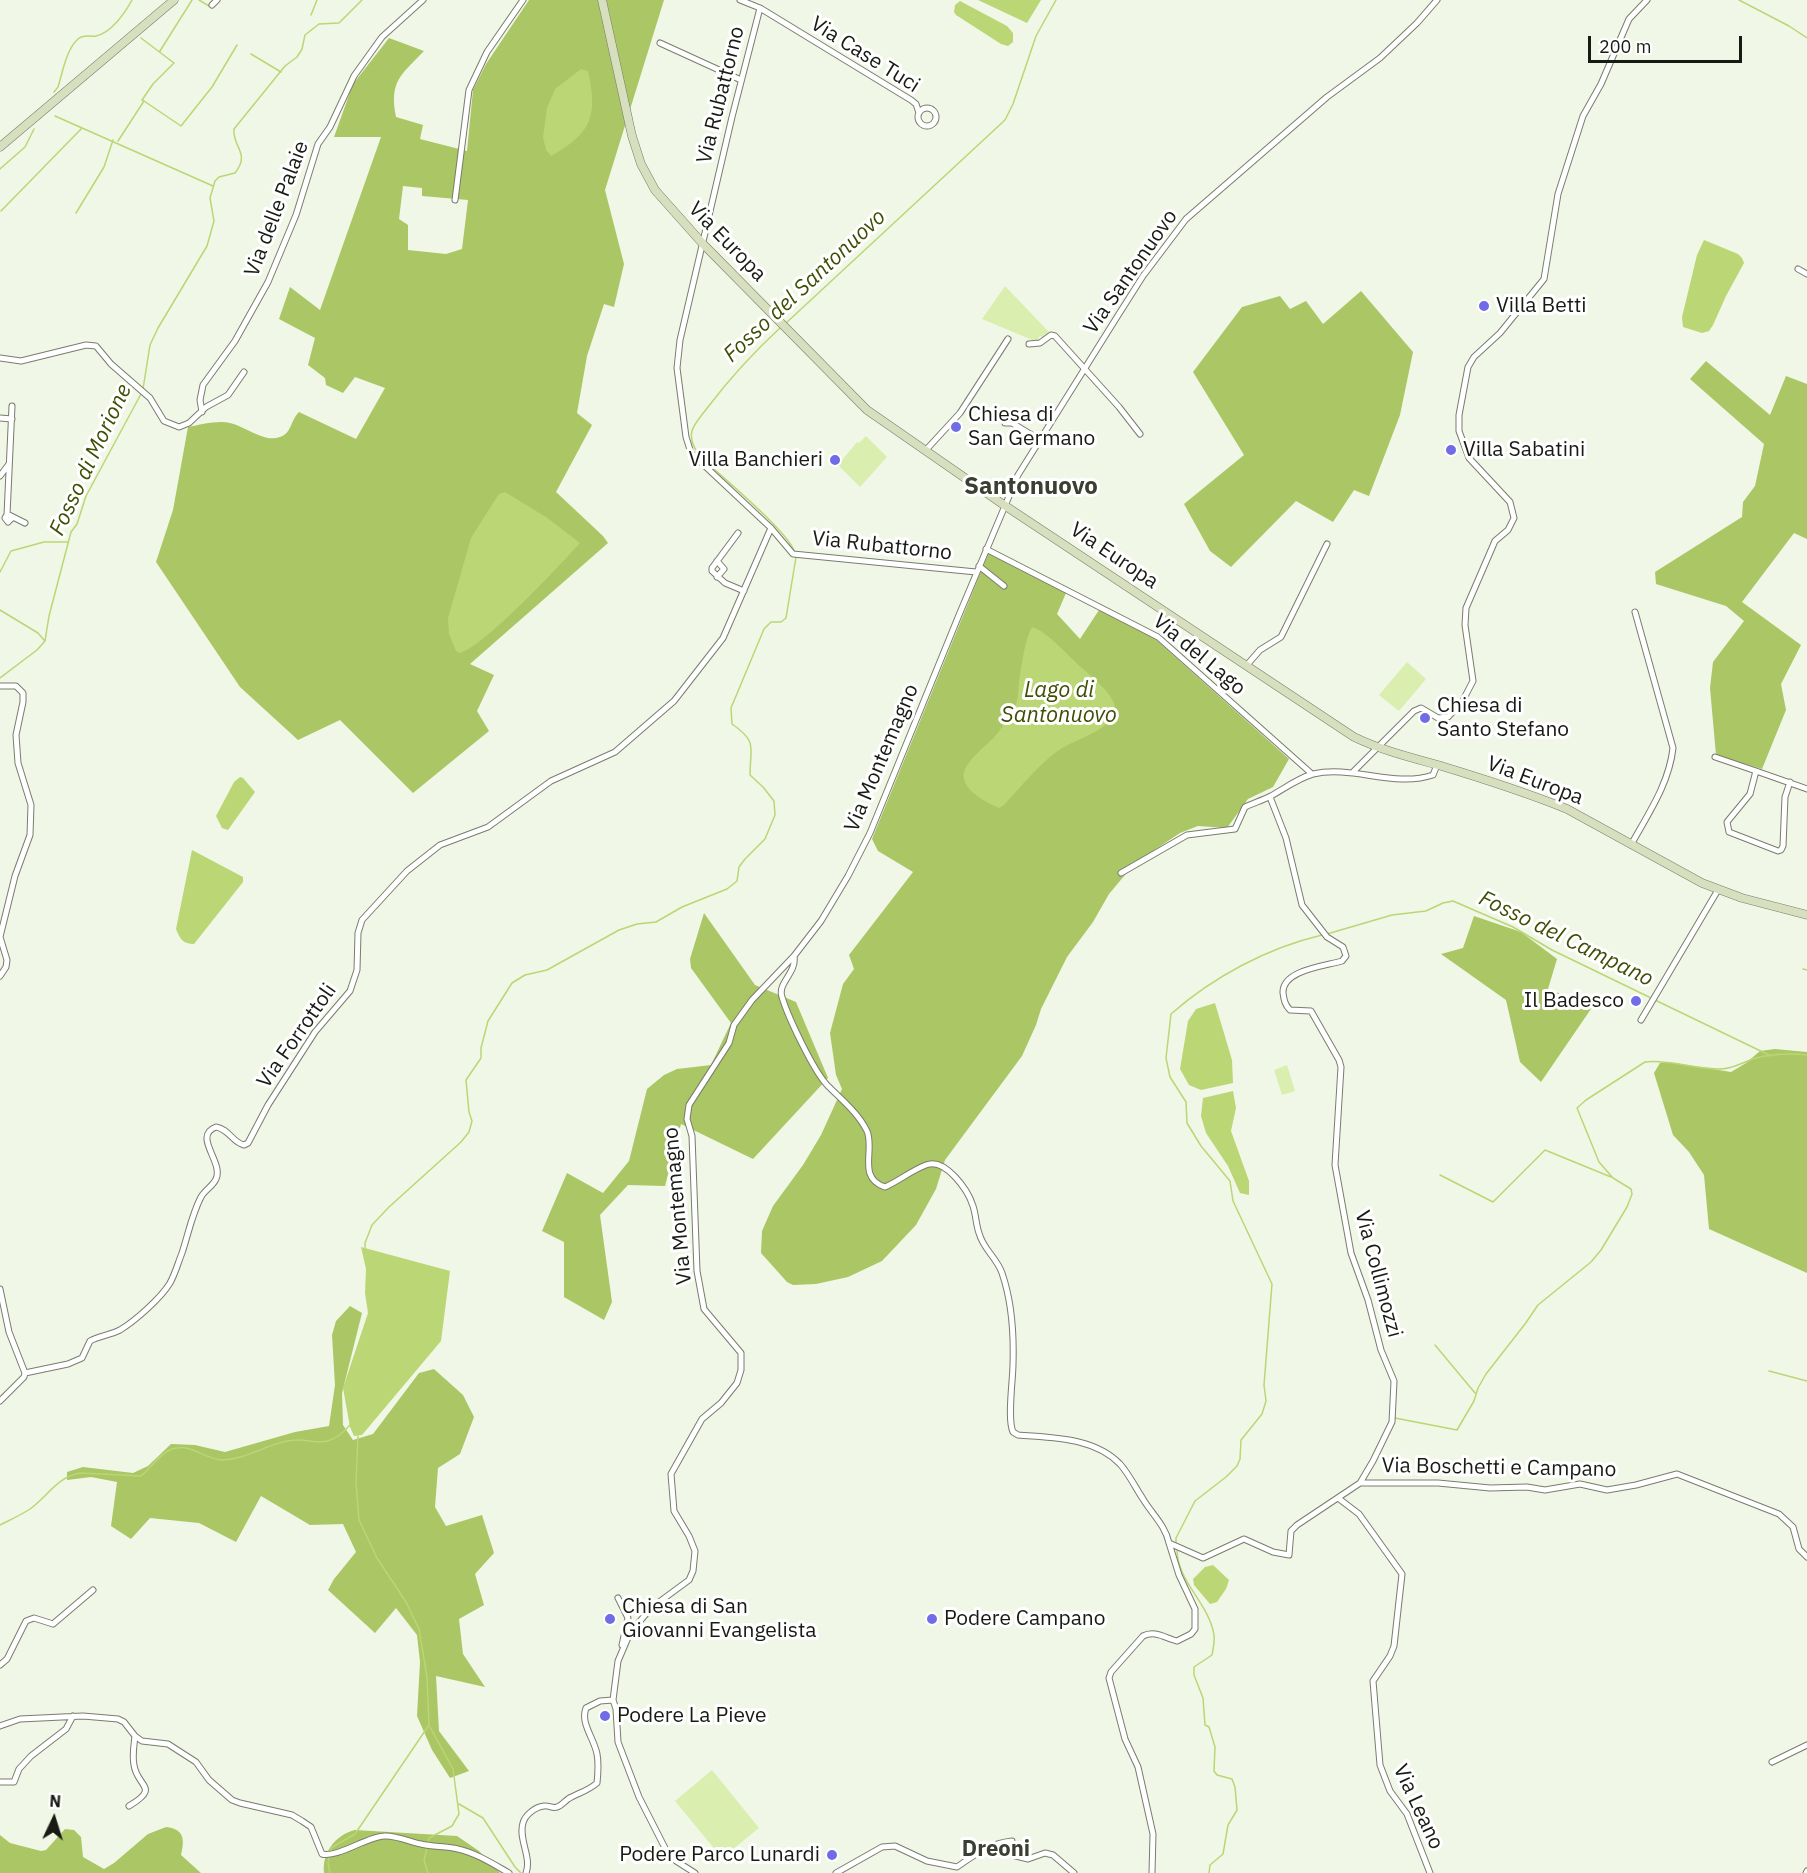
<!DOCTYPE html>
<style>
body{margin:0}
#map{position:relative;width:1807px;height:1873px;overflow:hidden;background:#f1f7e6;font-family:"IBM Plex Sans",sans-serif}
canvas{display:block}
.north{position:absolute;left:24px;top:1789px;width:60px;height:60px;-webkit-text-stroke:4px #fff;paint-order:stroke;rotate:4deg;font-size:16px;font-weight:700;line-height:24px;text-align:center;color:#181a14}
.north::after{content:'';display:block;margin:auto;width:21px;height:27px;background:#181a14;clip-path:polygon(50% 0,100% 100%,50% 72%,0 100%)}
.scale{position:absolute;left:1588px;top:36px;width:154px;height:27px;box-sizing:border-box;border:3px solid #181a14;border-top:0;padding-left:8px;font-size:18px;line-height:21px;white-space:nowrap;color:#181a14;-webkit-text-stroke:4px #fff;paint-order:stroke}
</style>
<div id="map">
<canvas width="1807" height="1873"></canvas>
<div class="north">N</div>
<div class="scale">200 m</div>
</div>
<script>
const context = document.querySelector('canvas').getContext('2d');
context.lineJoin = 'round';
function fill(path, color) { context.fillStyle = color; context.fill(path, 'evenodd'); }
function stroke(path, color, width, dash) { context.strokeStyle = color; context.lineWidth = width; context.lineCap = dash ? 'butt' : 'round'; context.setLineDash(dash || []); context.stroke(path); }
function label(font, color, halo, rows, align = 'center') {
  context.font = font + ' "IBM Plex Sans",sans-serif'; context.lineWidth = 6; context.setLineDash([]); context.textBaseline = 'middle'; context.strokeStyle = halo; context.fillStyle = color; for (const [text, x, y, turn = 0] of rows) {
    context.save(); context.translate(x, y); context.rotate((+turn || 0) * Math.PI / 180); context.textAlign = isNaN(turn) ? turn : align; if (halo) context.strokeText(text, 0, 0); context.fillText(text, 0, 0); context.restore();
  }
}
const green = new Path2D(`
 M1005,286L1049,332L1044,338L1040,336L1037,342L982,319Z
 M866,436L887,457L860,487L838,465L857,442L859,443Z
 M1407,662L1426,679L1399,711L1379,695Z
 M1287,1065L1295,1091L1282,1095L1274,1070Z
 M712,1770L759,1828L722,1858L675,1801Z`);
const forest = new Path2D(`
 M529,0H664L605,190L624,264L614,307L604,304L587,356L577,413L592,425L556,492L603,536L608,543L470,664L494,675L477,711L489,731L413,793L340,720L298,740L240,687L156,562L173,510L188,427C198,425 210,422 221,422C241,421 262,444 280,437C292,433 290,421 299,412L356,439L385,388L355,377L343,393L326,385L325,378L308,365L315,338L279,319L290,287L320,310L381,137H334L353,84L389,38L424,51C401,75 389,81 396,117L423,125L420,139L467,151L473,90L486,64ZM403,186L422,188V196L468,200L462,249L446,254L408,250V225L399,219Z
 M1361,291L1413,352L1400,415L1369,496L1354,490L1333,522L1296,501L1231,567L1210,551L1184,504L1244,455L1193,372L1242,307L1280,296L1290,309L1306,301L1323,324Z
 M1706,361L1770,415L1786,376L1807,384V539L1794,533L1742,602L1801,645L1781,684L1786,710L1762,769L1716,755L1710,688L1713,662L1744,621L1726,606L1656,584L1655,572L1742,517L1743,502L1755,486L1764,444L1690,379Z
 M989,552L1066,593L1057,614L1080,639L1099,610L1154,638L1289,759L1273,787L1248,799L1227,828L1198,826L1180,833L1135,863L1109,894L1093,922L1067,957L1041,1009L1036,1025L1022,1056L945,1160L936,1189L916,1225L882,1261L848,1277L816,1284L793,1285L787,1282L761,1253L762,1231L773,1206L803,1165L821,1135L842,1089L836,1075L830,1033L843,984L854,969L849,955L913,872L878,851L872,839Z
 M704,913L755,985L796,1002L828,1078L753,1159L681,1124L665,1186L628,1185L600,1215L612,1302L604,1320L564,1297V1242L542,1231L567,1173L603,1193L629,1161L647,1089L664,1075L677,1069L711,1065L731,1023L691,968L690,959Z
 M1474,916L1521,932L1557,959L1548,989L1593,1006L1541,1082L1520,1062L1506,1000L1441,954L1463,948Z
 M1775,1049L1807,1052V1273L1709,1229L1704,1175L1689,1152L1673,1135L1654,1073L1660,1063L1669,1062L1731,1072L1746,1063L1760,1051Z
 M350,1306L362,1313L342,1393L343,1425L353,1440L373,1434L419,1373L434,1369L463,1395L474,1417L460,1454L438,1468L435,1507L446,1526L482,1515L494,1553L475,1574L484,1605L459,1619L463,1654L485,1687L436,1676L439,1731L469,1771L450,1778L432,1750L417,1716L420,1662L417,1635L396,1608L375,1633L328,1590L334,1579L356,1552L343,1524L310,1525L261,1496L236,1542L199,1523L150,1518L131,1539L111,1526L117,1482L91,1477L67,1480V1472L83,1467L133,1473L148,1466L171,1444L195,1445L225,1452L295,1432L329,1426L335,1385L332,1335L336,1321Z
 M166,1827C184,1829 185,1839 181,1855L201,1873H0V1835L10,1843L41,1851L46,1850L65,1829L74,1830L81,1837L83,1857L104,1869L114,1863L148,1834Z
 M355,1830L457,1836L479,1851L500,1873H324C322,1853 335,1835 355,1830Z`);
const water = new Path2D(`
 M978,0H1041L1027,23Z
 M960,1L1007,26L1013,33V42L1008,46L1001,44L956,15L954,12L955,5Z
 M581,69L588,71C598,116 592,133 551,156L546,150L543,137L547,108L555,89Z
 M1704,240L1738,254L1742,258L1744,263L1726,296L1713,325L1709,331L1702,333L1683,327L1682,317L1697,255Z
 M505,492L546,517L580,543C561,564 481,650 459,653L456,651L449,634L448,618L471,538L495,500L499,494Z
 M1032,627C1047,631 1069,657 1082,668C1091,676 1117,697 1115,710C1112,729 1078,739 1064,747C1044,758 1020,788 1004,805L999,808C988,803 967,793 964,779C960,764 987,746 996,735C1002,728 1009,717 1014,708C1019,700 1018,690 1019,681C1022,664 1024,642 1032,627Z
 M240,777L243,778L255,792L228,830L222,828L216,816L234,782Z
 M192,850L243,877V882L194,944C183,944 180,939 176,929Z
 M1215,1003L1232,1060L1233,1083L1201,1090L1189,1085L1180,1069L1188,1021L1196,1009Z
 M1233,1091L1236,1108L1231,1131L1249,1181V1195L1240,1193L1228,1166L1206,1133L1201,1116L1203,1098Z
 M361,1247L450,1271L441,1341L362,1435L354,1436L350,1427L343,1388L368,1313L365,1293L366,1269Z
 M1213,1565L1229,1580L1226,1589L1217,1602L1210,1604L1194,1585L1193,1579L1205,1567Z`);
const stream = new Path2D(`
 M199,0L209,6
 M1739,0L1789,26L1807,38
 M311,15L317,0
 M160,51L192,0
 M251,54L281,72
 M54,92L58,87C63,71 66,50 78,39C84,34 89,37 96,36C111,33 125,13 132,0
 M144,101L181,126L212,87L237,45
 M55,116L213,186
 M118,141L144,101L142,100L153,84L174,63L141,38
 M0,169L25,147L34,129
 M1,211L82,128
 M76,213L104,167L113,140
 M785,324L1005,120L1013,104L1036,36L1056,0
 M781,327C754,352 730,378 708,407C703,414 694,423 692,431C689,443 697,452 704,460C722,477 790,533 795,553
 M143,389L150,345L158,328L207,246L214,221L210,198L215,181L219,177L235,173C251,153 232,147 234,129L285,66L297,57L302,49L305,35L319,24L339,23L362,0
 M0,572L11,551L44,542H67
 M0,610L38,633L44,640
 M0,678L37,650L45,641L49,616L71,532L77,524L86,496L141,394
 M1327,934L1392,915L1426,911L1443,903L1453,901L1513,927L1552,950L1651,998
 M1803,969L1807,970
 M1655,1000L1771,1056
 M1440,1175L1493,1202L1545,1150L1611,1177
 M365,1250V1243L372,1225L389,1207L461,1142L469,1132L472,1121L469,1112L466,1080L481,1058V1048L488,1021L512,983L525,975L547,970L619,930L637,924L656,922L682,907L727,889L737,881L739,867L745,859L765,839L775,815L774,801L763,787L750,775C750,747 758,742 732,724L731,708L764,629L771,622H781L786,618L796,557
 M1435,1345L1475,1393
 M1769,1371L1807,1381
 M1395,1418L1457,1430L1474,1401L1478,1388L1486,1374L1525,1324L1538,1305L1591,1262L1601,1250L1627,1207L1632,1194L1631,1189L1613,1178L1599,1162L1577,1108L1586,1100L1645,1062C1666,1059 1696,1069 1720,1069C1733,1069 1743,1062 1756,1058C1772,1054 1790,1053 1807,1055
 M0,1525C10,1520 21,1515 30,1509C48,1496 57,1477 80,1473L141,1476C151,1468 163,1449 177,1448C191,1445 206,1459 221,1460C248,1460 270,1441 296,1440C307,1439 318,1444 328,1441C338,1438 344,1432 350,1425
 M1176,1544V1538L1195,1501L1226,1477L1237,1466L1240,1459L1241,1440L1262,1414L1266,1401L1264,1385L1272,1284L1233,1201L1230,1181L1201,1146L1187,1123L1186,1102L1170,1077L1166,1058L1171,1014C1213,977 1267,948 1322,935
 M1177,1549C1177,1582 1209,1603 1214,1635C1215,1642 1213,1649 1212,1655L1194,1667V1675L1203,1698L1205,1725L1209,1727L1215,1747L1214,1771L1217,1775L1232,1779L1235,1787L1237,1810L1228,1825L1223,1854L1210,1865L1209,1873
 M459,1804L483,1818L515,1867L521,1873
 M428,1843L429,1838L452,1826L459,1814L453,1769L430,1727
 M427,1848L424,1860L428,1873
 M330,1852L331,1848L355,1834L429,1725L427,1677L419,1629L406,1602L377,1558L359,1520L356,1482L358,1436
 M329,1857L328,1863L330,1873`);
const street = new Path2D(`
 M740,0L760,8L911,100L916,104L919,113
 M212,5L217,0
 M760,8L732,117L680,340L677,368L686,437L691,453L771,528L793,554L976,572
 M660,43L741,80
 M918 117a9 9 0 1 1 18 0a9 9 0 1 1-18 0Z
 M455,200L469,90L487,52L523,0
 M1798,269L1807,274
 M1029,344L1040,343L1051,335L1055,336L1119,407L1140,434
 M0,358L21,361L86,345L96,346L111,364L150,398L164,421L179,427L189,423L206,407L228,395L244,372
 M202,412L200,400L203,385L235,341L268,282L296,215L318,144L330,127L354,76L382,37L423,0
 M0,418L12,419
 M1005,423H1012L1040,440
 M925,451L960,413L1008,339
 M0,476L9,464
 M7,515L12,406
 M12,518L8,522L5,518L6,516L9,515L25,523
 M738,533L712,568V571L725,583L744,591
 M986,549L1158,637L1312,774
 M717,561L724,569L717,577
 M979,566L1004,586
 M1246,666L1260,650L1281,637L1327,544
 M0,686H16L23,693V702L16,735L18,763L31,805L30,835L15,876L0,937L7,960L6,967L0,976
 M1715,757L1756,771
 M1353,772L1414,711L1421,708L1438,718L1448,717L1462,702L1473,681L1465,625L1466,608L1495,541L1508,530L1514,518L1510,502L1469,458L1459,431V415L1468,367L1474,357L1500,333L1544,279L1558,194L1583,116L1601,84L1629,19L1647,0
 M1790,782L1785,797L1783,846L1781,850L1778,851L1729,832L1727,822L1750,794L1756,771L1807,789
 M1270,797L1286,838L1302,905L1327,937L1343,947L1346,956L1342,961C1325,966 1282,970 1283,993C1284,1000 1285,1005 1290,1010L1311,1011L1339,1060L1341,1067L1335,1165L1351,1253L1368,1300L1381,1350L1394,1381L1392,1422L1373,1461L1360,1483
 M1631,845C1648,814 1669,784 1673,748L1635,612
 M1121,873L1187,835L1235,829L1245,807C1254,803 1263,800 1271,796C1284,789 1298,778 1313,774C1353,765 1394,788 1433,775L1437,765
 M794,956C797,973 777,983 782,997C788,1017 814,1072 828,1086C842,1100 858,1113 867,1131C875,1150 857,1178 885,1187C899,1181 912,1170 926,1165C945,1157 968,1190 973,1206C976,1215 976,1225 979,1233C983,1249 997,1258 1002,1273C1012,1302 1014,1333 1013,1364C1013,1380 1007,1419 1013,1432L1018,1435C1052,1438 1094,1437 1120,1464C1129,1474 1135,1487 1143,1499C1152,1514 1165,1525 1169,1543L1203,1558L1244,1539L1273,1552L1289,1555L1291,1531L1297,1525L1360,1483H1438L1490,1488L1527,1487L1545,1490L1580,1484L1607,1490L1636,1485L1677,1474L1779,1514L1793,1527L1799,1549L1807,1557
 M1641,1020L1718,890
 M0,1289L9,1332L25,1373L24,1377L0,1401
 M25,1373L68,1364L82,1358L90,1341C99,1336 110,1335 120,1330C135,1321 161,1298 170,1283C175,1274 178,1263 182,1253C188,1235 192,1214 201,1197C205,1190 213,1186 216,1179C224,1162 192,1136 216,1127C229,1129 233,1143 244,1145L248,1143L268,1105L315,1032L350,991L357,970L358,933L362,920L407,871L440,845L488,827L551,781L615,752L674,701L723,638L771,528
 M1338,1498L1359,1514L1402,1574L1394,1646L1390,1656L1373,1681L1380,1765L1390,1791L1407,1814L1430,1873
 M618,1598L628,1618L622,1645
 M0,1665L7,1659L26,1621L34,1618L53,1624L93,1590
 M0,1726L20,1719L83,1716L118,1719L124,1722L135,1736L142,1741L168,1744L196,1762L209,1780L232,1800L240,1803L292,1815L302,1821L311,1827L322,1854C338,1858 366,1837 384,1836C396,1835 410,1842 421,1844C433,1847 446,1846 458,1849C476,1853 493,1864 509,1873
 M1772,1762L1807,1745
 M0,1782H14L19,1769L31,1756L66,1729L73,1716
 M129,1806C161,1787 137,1787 134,1765C132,1756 134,1745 135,1736
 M526,1873C532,1857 518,1839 523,1823C525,1815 535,1807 544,1806C548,1805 553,1809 557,1807C561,1806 565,1801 568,1799C578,1793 588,1791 597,1783C598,1773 599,1764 597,1754C594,1738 580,1723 586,1708L600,1701L613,1700
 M695,1873L676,1861L666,1850L639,1797L618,1742L616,1709L613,1700L618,1661L630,1633L651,1608L689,1580L693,1571L695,1551L689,1536L674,1511L671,1474L702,1419L721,1403L737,1383L741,1370V1353L704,1309L697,1271L692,1136L687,1119L689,1105L729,1043L734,1025L752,1000L794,956L821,921L848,876L870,833L959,615L1018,475L1117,317L1143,276L1186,219L1327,97L1380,58L1417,23L1437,0
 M836,1873L882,1847L895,1846L927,1861L957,1867C974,1855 991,1843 1012,1841V1855L1028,1859L1045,1853L1053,1855L1074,1873
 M1152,1873L1153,1834L1138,1767L1125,1739L1109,1678L1111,1672L1143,1636C1155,1630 1165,1638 1177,1641L1191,1634L1195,1629V1609L1179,1575L1169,1543
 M1806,1873L1807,1871`);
const secondary = new Path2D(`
 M602,0L632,136L641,164L655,190L703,244L867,410L1004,505L1354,737C1381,750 1409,757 1438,765C1481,778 1525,792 1567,809L1702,883L1742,898L1807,915
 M0,147L174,0`);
const markers = [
 [1484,306,6,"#706ce6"],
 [956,427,6,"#706ce6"],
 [1451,450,6,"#706ce6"],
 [835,460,6,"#706ce6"],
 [1425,718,6,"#706ce6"],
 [1636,1001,6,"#706ce6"],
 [610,1619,6,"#706ce6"],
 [932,1619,6,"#706ce6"],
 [605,1716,6,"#706ce6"],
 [832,1855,6,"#706ce6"]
];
const streetNames = [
 ["Via Case Tuci",865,55,32],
 ["Via Rubattorno",721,95,-76],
 ["Via delle Palaie",277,209,-69],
 ["Via Europa",727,242,46],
 ["Via Santonuovo",1131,272,-55],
 ["Via Rubattorno",882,546,6],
 ["Via Europa",1114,556,34],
 ["Via del Lago",1199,655,40],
 ["Via Montemagno",882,758,-67],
 ["Via Europa",1535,781,21],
 ["Via Forrottoli",297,1036,-55],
 ["Via Montemagno",678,1206,-95],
 ["Via Collimozzi",1378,1274,75],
 ["Via Boschetti e Campano",1499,1468,1],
 ["Via Leano",1418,1807,65]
];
const poiNames = [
 ["Villa Betti",1496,306],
 ["Chiesa di",968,415],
 ["San Germano",968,439],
 ["Villa Sabatini",1463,450],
 ["Villa Banchieri",823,460,"right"],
 ["Chiesa di",1437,706],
 ["Santo Stefano",1437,730],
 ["Il Badesco",1624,1001,"right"],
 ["Chiesa di San",622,1607],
 ["Giovanni Evangelista",622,1631],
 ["Podere Campano",944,1619],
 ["Podere La Pieve",617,1716],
 ["Podere Parco Lunardi",820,1855,"right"]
];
const waterNames = [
 ["Fosso del Santonuovo",805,286,-43],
 ["Fosso di Morione",91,460,-65],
 ["Lago di",1059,691],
 ["Santonuovo",1059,716],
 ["Fosso del Campano",1566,939,26]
];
const neighbourhoodNames = [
 ["Dreoni",996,1850]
];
const quarterNames = [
 ["Santonuovo",1031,487]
];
fill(green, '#daeeb0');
fill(forest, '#abc665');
fill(water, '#bad675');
stroke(stream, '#bad675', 1.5);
stroke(street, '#787d6e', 7);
stroke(secondary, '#787d6e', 9);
stroke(street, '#fff', 5);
stroke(secondary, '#d7dfbe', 8);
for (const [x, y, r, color] of markers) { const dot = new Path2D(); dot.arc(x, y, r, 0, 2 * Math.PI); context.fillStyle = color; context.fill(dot); stroke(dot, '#fff', 2); }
label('21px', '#181a14', '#fff', streetNames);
label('21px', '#181a14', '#fff', poiNames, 'left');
label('italic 22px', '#3e4e03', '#fff', waterNames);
label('bold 22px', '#3a3f31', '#fff', neighbourhoodNames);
label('bold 24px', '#3a3f31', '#fff', quarterNames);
</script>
